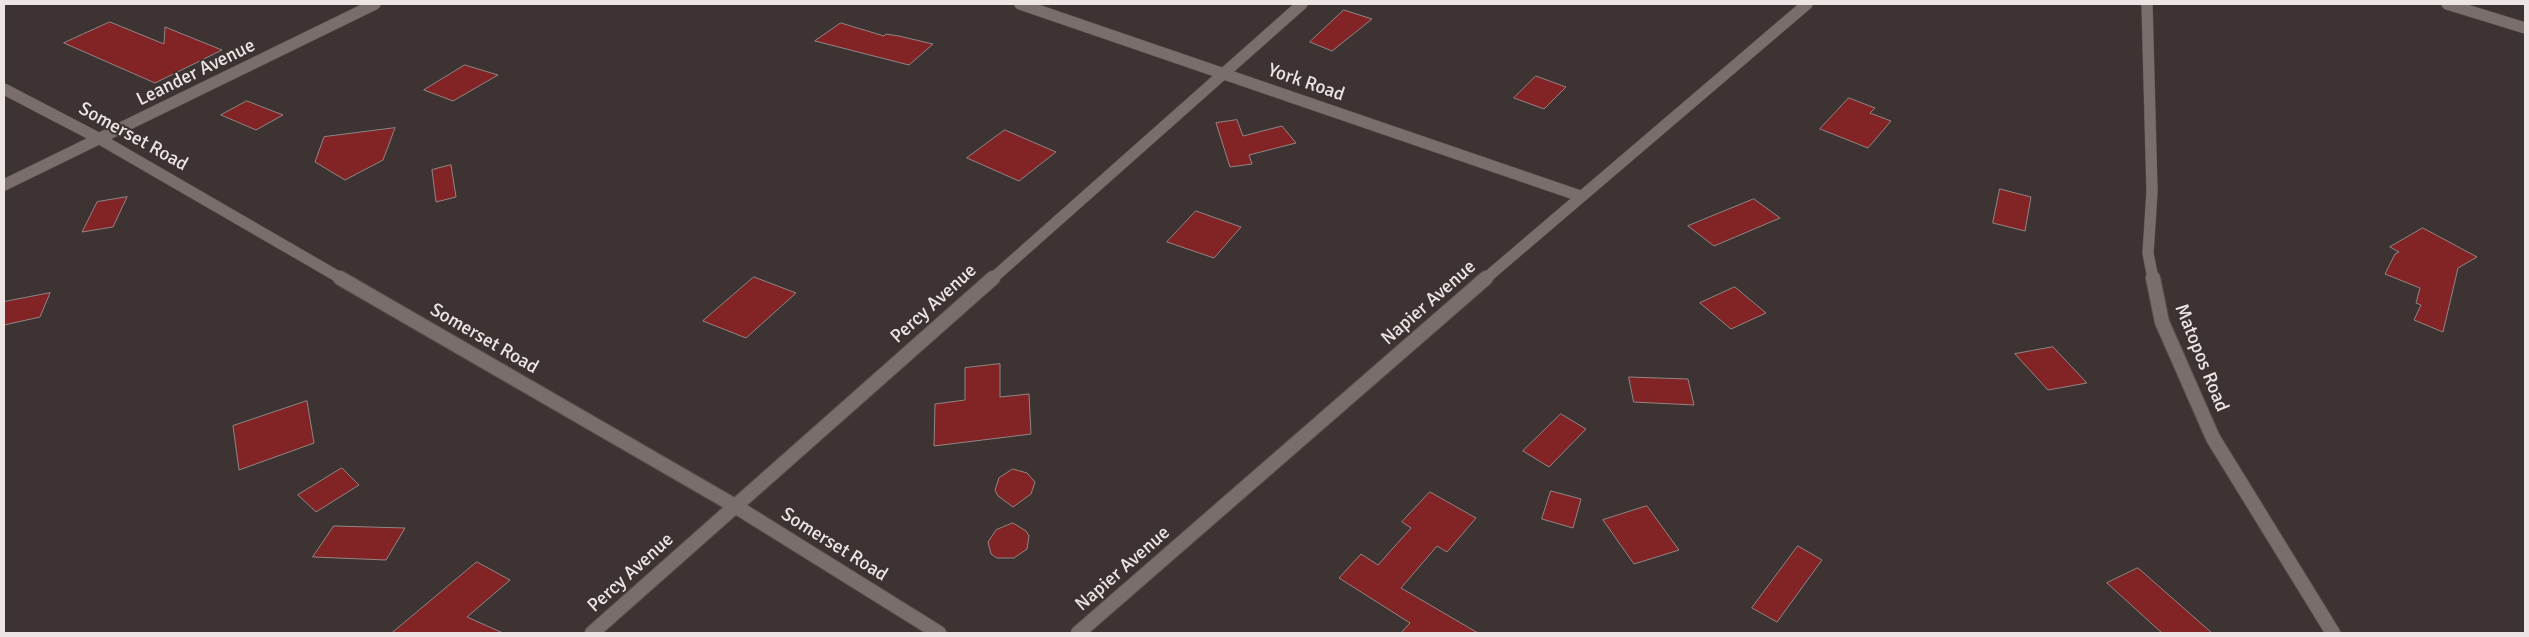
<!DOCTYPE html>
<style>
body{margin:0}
#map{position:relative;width:2529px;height:637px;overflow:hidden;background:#3d3332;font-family:Signika,sans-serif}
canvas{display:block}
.frame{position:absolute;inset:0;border:5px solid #ece5e4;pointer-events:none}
</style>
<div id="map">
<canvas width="2529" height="637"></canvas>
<div class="frame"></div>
</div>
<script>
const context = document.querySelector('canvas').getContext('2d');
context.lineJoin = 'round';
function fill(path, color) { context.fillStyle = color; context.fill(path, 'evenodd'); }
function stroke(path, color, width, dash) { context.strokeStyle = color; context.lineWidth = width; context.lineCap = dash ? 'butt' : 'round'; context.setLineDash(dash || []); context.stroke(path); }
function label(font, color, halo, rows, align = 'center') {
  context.font = font + ' Signika,sans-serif'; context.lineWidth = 4; context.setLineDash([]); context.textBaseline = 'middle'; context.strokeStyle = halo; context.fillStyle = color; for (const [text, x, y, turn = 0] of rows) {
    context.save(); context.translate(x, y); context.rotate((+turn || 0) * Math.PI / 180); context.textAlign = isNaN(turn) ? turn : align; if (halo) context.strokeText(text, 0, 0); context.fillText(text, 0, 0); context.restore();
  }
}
const building = new Path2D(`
 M1344,10L1372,19L1332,51L1310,42Z
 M110,22L164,44L165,27L222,50L155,83L64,43Z
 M841,23L884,36L886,34L899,36L933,44L909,65L815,41Z
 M465,65L498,75L453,101L424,90Z
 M1536,76L1566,87L1544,109L1514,98Z
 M1849,98L1875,108L1870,113L1891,121L1868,148L1820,129Z
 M247,101L283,115L256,130L221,115Z
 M1237,120L1243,136L1282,126L1296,143L1249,155L1252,164L1230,167L1216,123Z
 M395,128L383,160L345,180L315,162L324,137Z
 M1005,130L1056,152L1019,181L967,158Z
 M451,165L456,197L436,202L432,170Z
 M2000,189L2031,197L2025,231L1993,223Z
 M127,197L113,227L82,232L97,202Z
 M1754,199L1780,218L1714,246L1688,226Z
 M1196,211L1241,227L1214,258L1167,242Z
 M2423,228L2477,257L2458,268L2443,332L2414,320L2421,305L2416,303L2420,288L2385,274L2395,254L2399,252L2390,247Z
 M754,277L796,293L746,338L703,321Z
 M1735,287L1766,313L1731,329L1700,303Z
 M50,293L40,317L4,325V302Z
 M2053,347L2087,383L2048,390L2015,354Z
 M1000,364V397L1029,394L1031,434L934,446L935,404L965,400V368Z
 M1629,377L1688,379L1694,405L1634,402Z
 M307,401L314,443L239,470L233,426Z
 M1561,414L1586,429L1549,467L1523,451Z
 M342,468L359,485L316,512L298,495Z
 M1013,469L1027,473L1035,482L1031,494L1013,507L998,496L995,490L999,478Z
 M1551,491L1581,499L1573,528L1542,519Z
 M1430,492L1476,518L1447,552L1437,546L1401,588L1478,633H1401L1410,623L1339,578L1361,554L1378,565L1411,528L1402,522Z
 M1647,506L1679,550L1634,564L1603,520Z
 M1013,523L1026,531L1029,536L1027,549L1014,558H997L991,554L988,542L996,530Z
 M334,526L405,528L386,560L313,557Z
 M1798,546L1822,560L1777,622L1752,608Z
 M477,562L510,580L467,617L503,633H392Z
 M2138,568L2212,633H2162L2107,583Z`);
const minorFar1 = new Path2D(`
 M1020,4L1580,196
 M4,89L100,139L342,279
 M4,185L375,4
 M992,279L1302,4
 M1485,279L1807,4`);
const minor = new Path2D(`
 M340,278L735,506L939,633
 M592,633L993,278
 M1078,633L1486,278`);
const tertiary = new Path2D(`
 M2447,4L2525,28`);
const secondaryFar1 = new Path2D(`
 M2147,4L2152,192L2148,253L2153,279`);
const secondary = new Path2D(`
 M2153,278L2162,322L2213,438L2333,633`);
const streetNames = [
 ["Leander Avenue",196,73,-26],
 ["York Road",1306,83,19],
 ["Somerset Road",133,137,29],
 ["Napier Avenue",1429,303,-41],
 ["Percy Avenue",934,304,-42],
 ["Somerset Road",484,339,30],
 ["Matopos Road",2201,358,68],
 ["Somerset Road",834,545,32],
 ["Napier Avenue",1123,569,-41],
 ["Percy Avenue",631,573,-42]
];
fill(building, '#822425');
stroke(building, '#918584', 1);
stroke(minorFar1, '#58504f', 12);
stroke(minor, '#58504f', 16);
stroke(tertiary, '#58504f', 12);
stroke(secondaryFar1, '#58504f', 12);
stroke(secondary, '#58504f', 16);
stroke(minorFar1, '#7a6e6d', 11);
stroke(minor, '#7a6e6d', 14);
stroke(tertiary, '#7a6e6d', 11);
stroke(secondaryFar1, '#7a6e6d', 11);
stroke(secondary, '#7a6e6d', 14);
label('19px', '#ece5e4', '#3d3332', streetNames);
</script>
